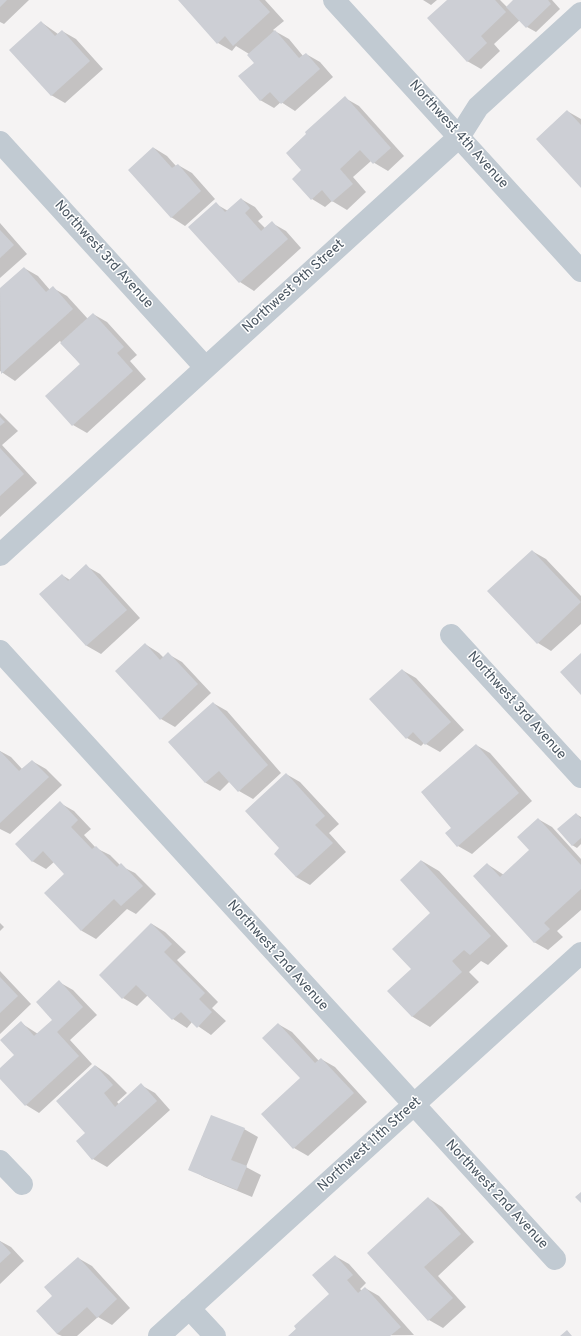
<!DOCTYPE html>
<style>
body{margin:0}
canvas{display:block;background:#f5f3f3}
</style>
<canvas width="581" height="1336"></canvas>
<script>
const context = document.querySelector('canvas').getContext('2d');
context.lineJoin = 'round';
function fill(path, color) { context.fillStyle = color; context.fill(path, 'evenodd'); }
function stroke(path, color, width, dash) { context.strokeStyle = color; context.lineWidth = width; context.lineCap = dash ? 'butt' : 'round'; context.setLineDash(dash || []); context.stroke(path); }
function label(font, color, halo, rows, align = 'center') {
  context.font = font + ' Overpass,sans-serif'; context.lineWidth = 3; context.setLineDash([]); context.textBaseline = 'middle'; context.strokeStyle = halo; context.fillStyle = color; for (const [text, x, y, turn = 0] of rows) {
    context.save(); context.translate(x, y); context.rotate((+turn || 0) * Math.PI / 180); context.textAlign = isNaN(turn) ? turn : align; if (halo) context.strokeText(text, 0, 0); context.fillText(text, 0, 0); context.restore();
  }
}
const shadow = new Path2D(`
 M0,0H29L4,24L0,22Z
 M179,0H265L284,21L273,30L289,39L303,56L306,54L320,62L333,77L295,111L281,102L274,108L260,100L256,63L249,54L236,46L232,51L218,43Z
 M423,0H437L431,5Z
 M448,0H500L507,7L515,0H552L560,9L536,32L527,27L520,20L494,44L500,51L481,69L467,61Z
 M41,22L58,34L62,31L76,39L103,69L65,103L51,95Z
 M345,98L359,106L404,156L388,171L371,161L353,177L366,192L347,210L332,201L325,207L312,199L303,170Z
 M567,111L581,119V186Z
 M154,148L167,156L176,166L178,165L192,173L215,199L185,226L171,217Z
 M241,199L255,207L263,217L258,221L265,228L272,223L286,231L301,248L254,291L240,282L190,227L216,204L228,211Z
 M0,223L27,254L0,278Z
 M24,268L38,276L50,290L53,288L67,296L88,319L93,314L107,322L137,355L130,361L146,379L87,433L73,425L81,365L60,341L15,381L0,371V290Z
 M0,413L18,431L2,445L37,483L0,517Z
 M532,551L546,559L581,596V624L551,651L538,643Z
 M86,566L100,574L140,618L101,654L87,646L40,594L62,575L70,580Z
 M145,644L159,653L164,658L168,654L182,662L211,693L175,727L161,719Z
 M402,670L416,678L464,730L440,752L424,743L421,746L407,738Z
 M213,703L227,711L281,773L253,799L239,791L230,781L220,791L206,783L170,742Z
 M476,745L490,753L532,801L472,854L458,846L447,834L453,828Z
 M0,751L11,757L23,770L32,761L46,769L62,785L10,834L0,829Z
 M286,774L300,782L339,824L329,833L346,852L310,885L296,877L281,848Z
 M60,803L74,811L91,829L84,835L96,848L110,855L121,866L135,873L156,894L136,914L127,909L96,939L82,931L46,893L66,874L54,862L46,869L32,861Z
 M576,814L581,817V844L577,848L572,845Z
 M538,819L552,827L581,859V910L557,931L563,937L548,950L534,942L487,864L504,875L531,850Z
 M422,861L439,871L508,946L488,965L481,961L469,972L479,982L430,1027L413,1017L388,991L412,969L432,913Z
 M0,923L4,927L0,931Z
 M152,924L165,932L186,952L177,960L218,1002L212,1008L226,1021L211,1035L192,1022L187,1028L173,1019L148,995L137,1006L123,998Z
 M0,971L31,1004L0,1034Z
 M59,982L73,990L97,1015L70,1040L92,1064L39,1113L26,1105L0,1078V1069L16,1055L21,1023L38,1034L54,1020Z
 M278,1024L292,1032L319,1061L321,1059L335,1067L367,1102L308,1156L294,1148L262,1114L301,1079Z
 M96,1066L109,1075L127,1093L117,1102L119,1104L141,1085L155,1093L170,1110L107,1167L93,1159L77,1141L86,1133Z
 M244,1129L258,1137L246,1167L261,1175L252,1197L204,1177L190,1169Z
 M428,1198L442,1207L474,1242L438,1276L466,1307L443,1328L429,1320L368,1253Z
 M0,1241L11,1247L24,1261L0,1284Z
 M335,1256L349,1264L366,1283L360,1289L362,1291L365,1288L379,1296L414,1335L289,1336L331,1295Z
 M78,1258L92,1266L130,1308L112,1325L98,1317L77,1336H62L57,1334L53,1296Z`);
const building = new Path2D(`
 M0,0H7L0,7Z
 M178,0H259L270,12L233,46L225,36L217,44Z
 M447,0H495L506,12L481,36L487,43L467,62L427,18Z
 M513,0H548L551,4L526,28L506,7Z
 M41,21L55,36L62,30L90,61L51,96L9,50Z
 M275,30L299,58L306,53L320,69L281,104L270,92L260,101L238,76L254,63L247,55Z
 M345,96L391,148L373,164L360,150L340,169L353,184L332,202L322,190L311,200L292,179L301,170L286,153L306,134L305,132Z
 M567,110L581,125V188L536,139Z
 M153,147L172,168L178,164L201,191L171,218L128,170Z
 M241,198L250,208L245,213L261,231L272,221L288,239L239,283L188,227L216,202L225,212Z
 M0,230L14,245L0,258Z
 M24,267L46,292L53,286L73,309L1,374L0,288Z
 M93,313L124,347L117,353L133,371L72,426L45,396L80,364L60,343Z
 M0,417L5,422L0,426Z
 M0,448L24,474L0,496Z
 M532,550L581,602L537,644L487,591Z
 M86,564L127,610L86,646L39,594L62,574L68,581Z
 M145,643L160,660L168,652L198,684L160,720L115,671Z
 M581,653V695L560,672Z
 M402,669L451,722L425,745L413,732L406,739L369,699Z
 M213,702L268,765L238,792L219,771L205,783L168,742Z
 M476,744L519,793L457,847L445,833L451,828L421,792Z
 M0,751L19,771L32,760L49,777L0,823Z
 M286,773L325,816L315,825L333,843L296,877L274,854L279,848L245,811Z
 M60,801L78,820L71,827L92,849L96,846L117,867L121,863L143,886L121,906L114,899L81,931L44,893L64,874L43,851L32,862L15,844Z
 M576,813L581,819V838L572,846L557,829Z
 M538,818L581,865V889L544,923L550,929L534,943L473,876L487,863L500,877L529,850L517,837Z
 M421,860L491,936L470,955L464,950L452,961L462,972L412,1017L387,991L411,969L392,949L430,913L400,880Z
 M151,923L172,944L164,952L205,993L199,999L212,1012L197,1028L181,1012L172,1020L136,985L122,999L99,975Z
 M0,977L18,996L0,1013Z
 M59,980L83,1007L57,1032L79,1056L25,1106L0,1079V1068L14,1055L0,1040L21,1021L34,1036L52,1020L36,1002Z
 M278,1023L315,1063L321,1058L354,1093L293,1149L261,1114L300,1078L262,1038Z
 M95,1065L113,1085L104,1093L115,1107L141,1083L157,1101L92,1160L76,1141L85,1133L56,1101Z
 M211,1115L245,1128L231,1160L247,1166L237,1190L188,1170Z
 M581,1192V1203L575,1197Z
 M428,1197L461,1234L424,1267L453,1298L428,1321L367,1253Z
 M0,1241L11,1253L0,1263Z
 M335,1255L353,1275L347,1280L358,1293L365,1287L401,1327L390,1336H288L296,1329L294,1326L329,1294L312,1275Z
 M78,1257L117,1299L97,1318L87,1307L57,1334L36,1311L52,1296L44,1287Z
 M567,1330L572,1336H560Z`);
const minor = new Path2D(`
 M334,0L581,271
 M0,142L205,367
 M0,555L459,137L478,107L581,13
 M451,635L581,777
 M0,651L555,1259
 M0,1161L22,1184
 M189,1308L215,1336
 M159,1336L581,953`);
const streetNames = [
 ["Northwest 4th Avenue",458,135,48],
 ["Northwest 3rd Avenue",103,255,48],
 ["Northwest 9th Street",294,287,-42],
 ["Northwest 3rd Avenue",516,706,48],
 ["Northwest 2nd Avenue",277,956,48],
 ["Northwest 11th Street",370,1145,-42],
 ["Northwest 2nd Avenue",496,1195,47]
];
fill(shadow, '#0003');
fill(building, '#cdcfd5');
stroke(minor, '#c1cad2', 22);
label('14px', '#4a5661', '#fff', streetNames);
</script>
